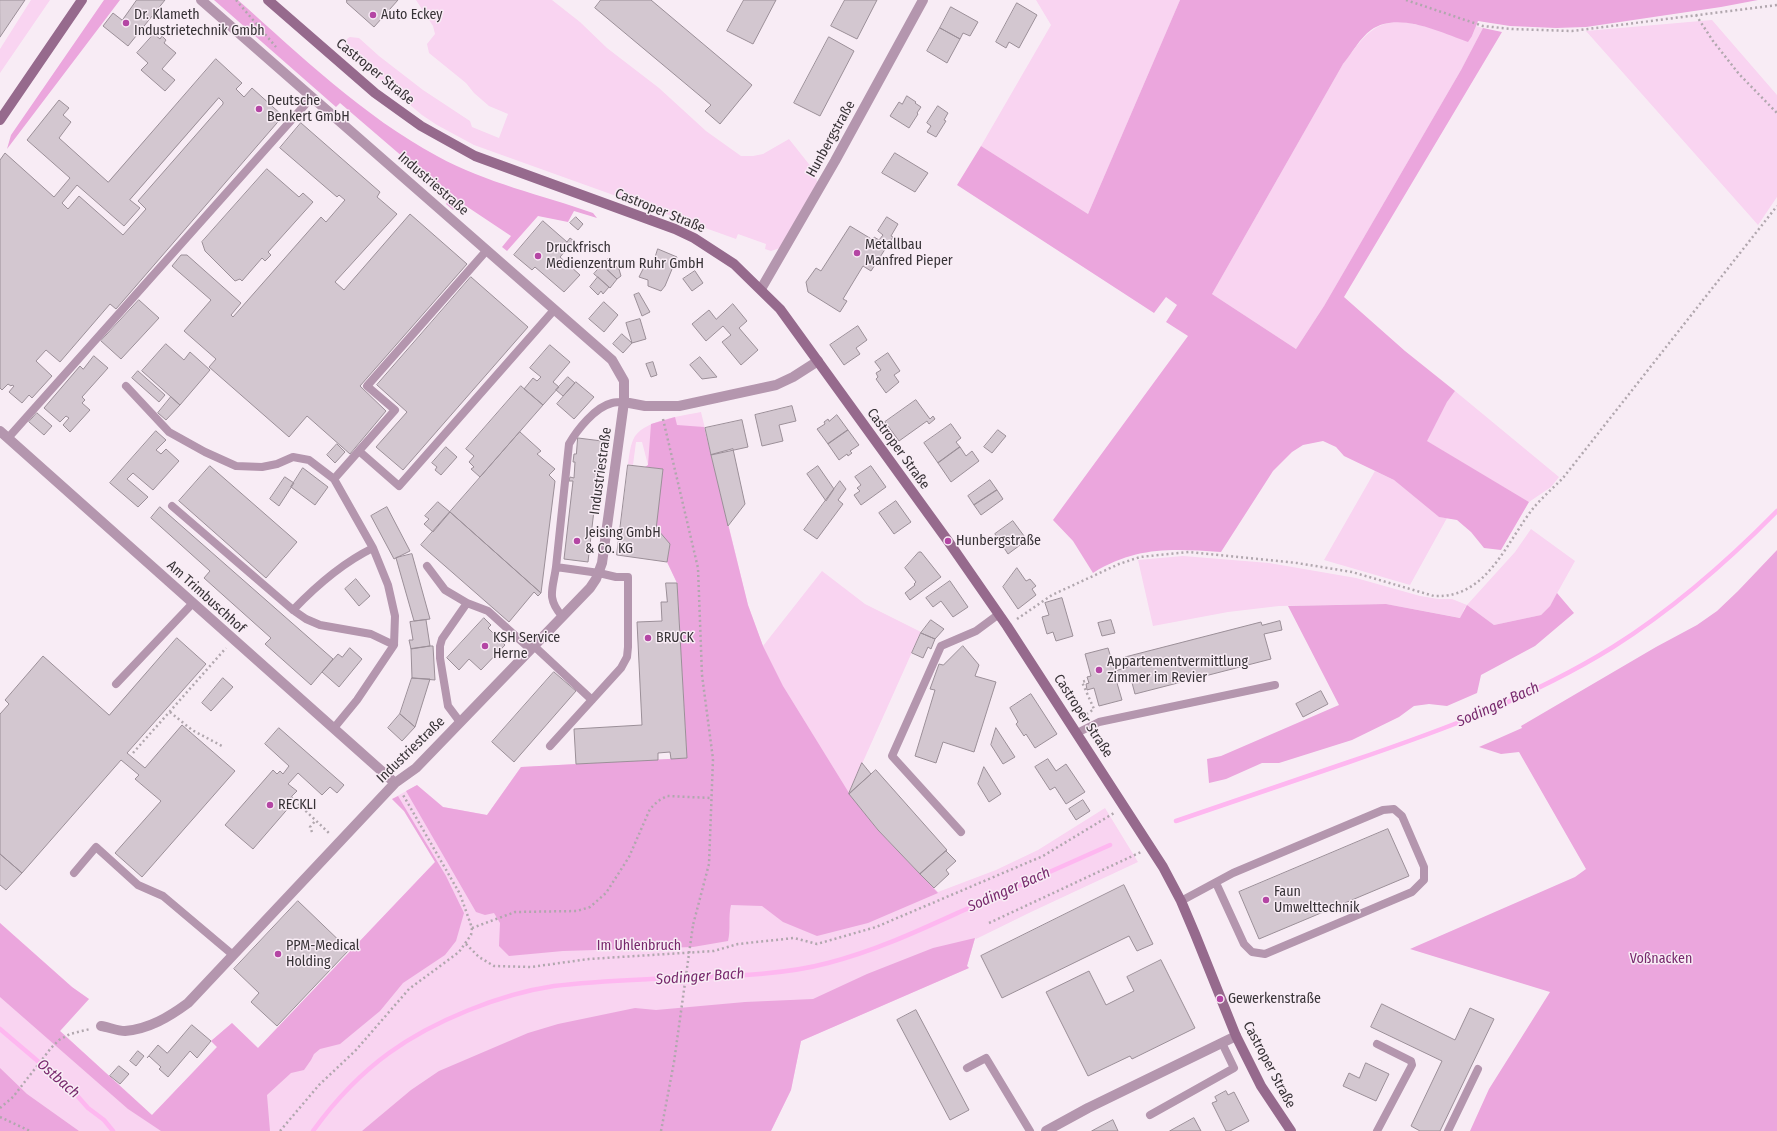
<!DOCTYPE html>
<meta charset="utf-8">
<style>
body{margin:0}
canvas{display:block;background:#f8ecf5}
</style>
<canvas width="1777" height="1131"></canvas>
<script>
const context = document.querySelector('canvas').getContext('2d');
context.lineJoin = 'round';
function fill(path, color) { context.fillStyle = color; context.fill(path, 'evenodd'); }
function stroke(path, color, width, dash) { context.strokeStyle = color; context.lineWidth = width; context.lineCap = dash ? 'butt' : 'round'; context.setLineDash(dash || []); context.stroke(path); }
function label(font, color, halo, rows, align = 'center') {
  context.font = font + ' "Fira Sans Condensed",sans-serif'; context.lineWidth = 3; context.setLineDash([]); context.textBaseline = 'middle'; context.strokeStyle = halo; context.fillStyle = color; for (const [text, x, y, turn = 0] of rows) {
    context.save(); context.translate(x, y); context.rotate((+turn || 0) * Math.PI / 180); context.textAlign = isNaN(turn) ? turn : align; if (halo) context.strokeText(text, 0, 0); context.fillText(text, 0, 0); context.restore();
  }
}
const green = new Path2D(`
 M31,0H50L0,73V49Z
 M416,0H552L580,22L607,48L659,88L706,131L741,156H753L763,154L789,139L816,173L817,183L780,248L771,251L765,249L766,244L738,234L736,239L474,145L437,125L422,115L343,49L345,42L348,38L350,37L359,38L379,56L423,90L470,121L472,127L499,138L508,114L489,106L474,93L466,83L429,53L427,44L435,34L433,26Z
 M1036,0H1180L1088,214L981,146L1051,25Z
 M1712,20L1777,95V197L1758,225L1586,31Z
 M1395,22H1404L1472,36L1476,26L1483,28L1461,70L1324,306L1296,349L1212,294L1343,64C1358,45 1369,24 1395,22Z
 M1455,391L1559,477L1551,487L1529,502L1426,441L1447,402Z
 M701,412L748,605L763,646L822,571L865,604L921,632L849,793L878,830L938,892L996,870L1038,850L1105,808L1138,862L1031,912L976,939L975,938L967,966L969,968L801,1041L791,1090L771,1131H0V923L72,987L89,999L60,1031L152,1115L217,1047L211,1041L232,1023L258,1048L435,862L404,811L392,799L417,785L443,807L487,815L521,767L687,758L677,583L667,562L670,544L657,530L656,525L663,469L645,467L648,465L642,442H636L633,465L628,464C629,456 630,447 633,440C641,420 683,416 701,412Z
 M1375,471L1394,480L1439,517L1447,518L1410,585L1324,560Z
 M1531,529L1575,561L1550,606L1541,615L1494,625L1467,605L1464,609L1461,618L1386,604L1279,606L1228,612L1153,626L1138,560L1183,556L1269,563L1356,578L1420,596L1438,599H1452L1467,605L1515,552Z`);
const forest = new Path2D(`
 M104,0H120L7,149L11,135Z
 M214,0H238C301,56 363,116 437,156C486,183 542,195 593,213L597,218L574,211L568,222L538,216L507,251L502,247L511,236L460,202L453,210L446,204L453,195L427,173L425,176L340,103L336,107Z
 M1180,0H1758L1721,7L1586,27L1556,28L1510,26L1478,21L1472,36L1468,42C1439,32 1398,11 1371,30C1360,38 1352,53 1343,64L1212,294L1296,349L1324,306L1461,70L1483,28L1502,32L1344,297L1405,351L1455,391L1447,402L1427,441L1529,502L1501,550L1484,548L1471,532L1457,520L1439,517L1394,480L1344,456L1336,447L1323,441L1303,445L1292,452L1273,471L1221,552C1172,549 1137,546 1093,573L1073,541L1053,520L1188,336L1166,322L1177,305L1166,297L1154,313L957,185L981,146L1088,214Z
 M675,417L677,425L704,427L748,605L763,646L783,686L849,793L878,830L938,893L868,923L817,936L783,922L762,906L731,905C728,917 731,929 728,941L693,947L563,951L509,956L499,946L500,923L494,913L485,915L476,912L406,791L417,785L443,807L487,815L521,767L687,758L677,583L667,562L670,544L657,530L656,525L663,469L645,467L648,465L651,424Z
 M1777,550V1131H1470L1489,1089L1550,992L1410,949L1575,877L1586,869L1519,752L1501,754L1479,747L1522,728L1521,726L1656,647L1697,625L1717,611L1738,591Z
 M1557,593L1574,613L1535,646L1481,675L1477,693L1447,706L1429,704L1414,706L1399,717L1352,740L1279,763H1262L1226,779L1209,783L1207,759L1221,756L1339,705L1288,606L1386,604L1460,618L1467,605L1494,625L1541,615L1550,606Z
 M398,796L446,876L464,913L456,941L445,955L403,983L380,1011L340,1044L320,1049L314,1054L311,1060L304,1070L291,1073L267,1095L270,1131H161L128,1109L0,997V923L72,987L89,999L60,1031L152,1115L217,1047L211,1041L232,1023L258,1048L435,862L404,811L392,799Z
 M975,938L967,966L969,968L801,1041L791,1090L771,1131H362L411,1090L439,1071L528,1033L558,1024L635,1008L656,1010L745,1002L813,999L867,974L933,948Z
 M0,1068L27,1094L79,1131H0Z`);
const stream = new Path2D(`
 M1176,821C1233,801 1291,782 1349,762C1440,731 1531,698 1613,647C1673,609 1727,562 1777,511
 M0,1029L73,1091L88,1108L104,1120L113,1131
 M313,1131C334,1102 360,1074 389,1053C433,1021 500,994 554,986C592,981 632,980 671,978C721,976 780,976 828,963C875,951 918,931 962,911C1011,889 1061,867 1110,845`);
const building = new Path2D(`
 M0,0H25L0,37Z
 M137,0H165L128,46L103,26L113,13L122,20Z
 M347,0H398L374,27L347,3Z
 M601,0H651L752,85L720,124L705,111L711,105L595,8Z
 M744,0H776L753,44L727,31Z
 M845,0H877L857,39L831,26Z
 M1017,3L1037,15L1019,48L1009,42L1006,48L996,42Z
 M951,7L978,22L970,36L963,33L960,39L940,28Z
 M940,28L960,39L947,63L927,51Z
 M154,34L160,39L162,36L166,40L164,43L176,53L162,69L175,80L165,91L141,70L148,63L137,53Z
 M829,37L854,51L820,116L794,103Z
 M216,59L242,83L236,89L244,97L252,88L283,116L116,309L110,304L60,362L46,350L36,361L52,376L32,398L29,395L22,403L9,392L14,386L12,385L11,386L8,384L2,390L0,388V160L5,153L54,197L70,178L27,140L59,100L69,108L63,115L71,122L59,138L108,182ZM219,98L223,102V104L138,201L146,209L123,235L79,196L68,209L62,203L77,185L124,226L140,208L130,200Z
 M907,96L916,102L915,103L921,107L917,113L918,114L909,128L890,116L899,102L902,104Z
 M938,106L948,113L944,120L946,121L936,137L927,132L931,126L927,123Z
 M301,123L380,192L377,197L397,214L335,282L344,290L410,214L467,264L360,386L386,411L350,454L307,416L289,437L209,367L216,359L184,331L211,300L172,266L181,255H187L241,303L231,315L233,317L321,217L326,222L345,200L339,195L337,197L280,148Z
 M895,153L928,173L915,192L882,173Z
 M267,169L299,197L303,193L313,202L268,252L271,255L265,261L262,258L242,281L240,279L235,281L205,251L202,242Z
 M576,217L583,224L578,230L570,223Z
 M887,217L898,224L891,236L893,237L871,271L863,266L843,299L847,301L840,312L808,292L806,282L816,268L821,271L850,226L873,240L874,237L879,240L883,235L878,231Z
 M543,221L567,242L570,238L574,241L560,257L580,275L564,292L535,267L532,270L514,255Z
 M658,249L677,257L665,286L661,291L648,286V280L639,277L644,267L651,269Z
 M608,259L619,269L621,276L617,279L602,265Z
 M602,265L617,279L610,288L594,274Z
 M695,271L703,283L692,291L683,279Z
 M471,277L528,327L403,470L376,447L407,412L377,385Z
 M598,277L609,287L603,294L601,291L598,295L590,287Z
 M639,293L650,312L642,316L634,295Z
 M139,300L159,318L121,359L101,341Z
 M604,302L618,315L604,332L589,319Z
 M733,304L747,321L739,328L758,350L741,365L722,342L731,335L723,326L706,341L692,324L709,310L716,319Z
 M640,319L646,339L632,343L626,323Z
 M858,326L867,340L856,348L860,354L844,365L830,345Z
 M622,334L632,343L623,353L613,344Z
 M166,344L184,360L190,352L210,370L180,405L142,371Z
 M550,345L570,362L553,382L559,387L543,405L524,389L533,378L537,381L541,377L530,368Z
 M888,353L900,371L894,375L899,382L886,393L876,379L878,377L876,373L881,370L875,362Z
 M94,356L108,368L82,397L85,400L82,403L90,410L70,432L63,425L69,418L66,416L60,422L44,408L80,366L83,369Z
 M700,357L717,377L702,379L690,365Z
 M653,362L657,375L651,377L646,364Z
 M138,371L165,395L159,402L132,378Z
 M568,377L575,383L563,396L556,390Z
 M576,382L594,397L574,419L557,404Z
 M521,386L543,405L480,477L471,469L474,467L469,462L474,456L466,449Z
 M171,397L180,405L166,420L158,413Z
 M916,400L930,419L933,416L935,419L929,424L927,421L899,441L885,422Z
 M792,406L796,421L779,425L783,441L762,446L755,415Z
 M37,413L52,426L44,435L29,422Z
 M837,415L848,430L828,444L817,429L825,424L824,422L828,419L829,421Z
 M742,420L748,447L711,455L705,428Z
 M951,424L961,438L956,442L960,447L938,463L924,443Z
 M848,430L859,445L850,451L852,453L848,456L847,454L839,460L828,444Z
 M998,430L1006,436L992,453L984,447Z
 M156,431L166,440L156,450L161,454L166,449L179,461L153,490L133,473L127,479L148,497L138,507L110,483Z
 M520,432L541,451L537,454L555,469L549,475L555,481L541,593L450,512Z
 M578,438L602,441L588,562L564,559L573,481H569L570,477L574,478L575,462H573L574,454H576Z
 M337,444L345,452L335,463L327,455Z
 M446,447L457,457L441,475L435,470L437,467L432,463Z
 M960,447L966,456L972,451L979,461L951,482L938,463Z
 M733,449L745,504L728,526L711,455Z
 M628,465L663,469L656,530H658L670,544L667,562L617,555Z
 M210,466L297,542L266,578L179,501Z
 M818,466L834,489L826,501L807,474Z
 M871,466L886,487L861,505L854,495L860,491L857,488L861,485L855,477Z
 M303,468L328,487L315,505L291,487Z
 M285,477L294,483L279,506L270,499Z
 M990,480L997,490L974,505L968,496Z
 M840,481L846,489L838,500L843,504L817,539L804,530Z
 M997,490L1003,499L981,515L974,505Z
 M896,501L911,522L894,534L879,513Z
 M438,502L450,512L433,532L424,524L429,519L425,516Z
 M160,507L333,659L311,685L265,644L271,638L204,578L210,571L151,518Z
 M387,507L410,551L394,559L371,516Z
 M450,512L541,593L538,596L534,592L509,622L421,545Z
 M1013,521L1027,540L1008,554L995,534Z
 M919,552H921L941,577L910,600L905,593L915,585L914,584L916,582L905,568Z
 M412,554L430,619L414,621L396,558Z
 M1017,568L1026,581L1030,579L1036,586L1032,589L1036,595L1018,609L1003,587Z
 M356,579L370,596L359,606L345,589Z
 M950,581L968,607L953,617L941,601L933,607L926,598Z
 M666,583H677L687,758L671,759L670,752L658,753V760L576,764L574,729L642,725L637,622L662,621L661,602H667Z
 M1062,598L1073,636L1056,641L1053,632L1047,634L1042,617L1049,615L1045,603Z
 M484,618L491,625L488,628L505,645L481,670L469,659L459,670L447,658Z
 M426,620L430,646L411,649L409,640H413L410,622Z
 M931,620L944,629L935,639L921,633Z
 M1111,620L1115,633L1102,636L1098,623Z
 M1280,621L1282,630L1264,634L1271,659L1135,694L1131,679L1117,683L1122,700L1099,706L1094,688L1087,690L1086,684L1089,683L1087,677L1091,676L1085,654L1108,648L1115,671L1128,667L1125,657L1261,622L1262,625Z
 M921,633L935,639L931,649L928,647L923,658L912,653Z
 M177,638L206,664L127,753L145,768L182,725L235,771L142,877L115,853L161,801L135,779L139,775L121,760L22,873L0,854V714L9,704L5,700L43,656L109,715Z
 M430,646H433L435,680L412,678L411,649Z
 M963,646L979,665L975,676L996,682L974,752L943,742L936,763L915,756L935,690L930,689L939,664L943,665Z
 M350,648L362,659L339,687L322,672L338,654L342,657Z
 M554,672L576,691L514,762L492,742Z
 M223,678L233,687L211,711L202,703Z
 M412,678L430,679L415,727L400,714Z
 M1321,691L1328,704L1303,717L1296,704Z
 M1031,694L1057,734L1035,748L1026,734L1024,736L1016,724L1018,722L1010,708Z
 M400,714L415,727L402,741L388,728Z
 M279,728L344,785L337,793L330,787L322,795L298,773L288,784L297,791L287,801L291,805L253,849L225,825L273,770L277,774L280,771L283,774L289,766L265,744Z
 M996,728L1015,757L1003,764L991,745Z
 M1048,759L1056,771L1066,764L1085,792L1066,804L1055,787L1050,790L1035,767Z
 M862,763L871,774L849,794V793Z
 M984,767L1001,794L989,802L978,784Z
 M876,770L947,850L920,874L878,830L849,794Z
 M1083,800L1090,811L1076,820L1069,809Z
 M1388,829L1409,876L1259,939L1239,892Z
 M946,851L956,861L946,870L949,874L934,888L920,874Z
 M0,854L22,873L6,890L0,885Z
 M1124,885L1153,944L1137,951L1129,936L1002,998L981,956Z
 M298,901L349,950L277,1026L251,1002L259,993L234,969Z
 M1161,960L1195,1028L1132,1059L1130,1056L1088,1076L1046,992L1089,971L1106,1005L1134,991L1127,977Z
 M1382,1004L1455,1040L1470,1008L1494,1019L1440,1131H1420L1411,1126L1442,1061L1371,1027Z
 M916,1010L969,1110L950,1120L897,1020Z
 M192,1025L211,1041L197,1058L190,1051L168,1077L159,1069L161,1067L149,1056L147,1058L158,1045L167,1053Z
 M138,1051L144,1056L136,1066L130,1061Z
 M1366,1063L1389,1074L1376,1101L1343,1086L1349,1073L1359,1078Z
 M119,1066L129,1074L120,1084L110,1076Z
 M1226,1091L1228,1095L1234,1092L1249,1121L1230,1131H1226L1212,1103L1217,1101L1215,1097Z
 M1194,1118L1201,1131H1170Z
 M1113,1120L1118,1131H1092Z`);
const path = new Path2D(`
 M236,0L276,47
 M1406,0L1483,26L1512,29L1572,31L1777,5
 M1696,15L1713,41L1739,74L1777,113
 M663,419L698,568L702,675L713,759L709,864L693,925
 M1017,619L1052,595L1119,564L1140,557L1189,552L1297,563L1352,572L1434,596C1488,599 1507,540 1535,506C1544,496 1554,487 1563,478L1777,206
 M1085,681L1082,682L1094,709L1087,714
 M170,712L192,730L222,746
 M133,753L226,648
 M291,797L330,834
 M312,832L310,827L316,820
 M989,923L1141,852
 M472,928L515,912L577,911L590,907L606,893L629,857L650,809L658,801L667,796L712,798
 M466,944L479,957L494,966L531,967L589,959L714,951L738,944L794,938L817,944L876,927L1043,856L1114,813
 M0,1108L13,1097L51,1048L59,1040L70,1034L90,1029
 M0,1117L30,1131
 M280,1131L319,1085L356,1050L409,989L459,952L471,935L472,928L460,894L402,793
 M661,1131L674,1062`);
const service = new Path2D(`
 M126,386L169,432L205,452L236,466L262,467L277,464L293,457L309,460L334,479L373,548L388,585L395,616L394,645L357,700L334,728
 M8,438L312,97
 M359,451L399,486L554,310
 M334,479L395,410L367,386L487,250
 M172,506L293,610L306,619L320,625L371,634L394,645
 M427,566L445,590L467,603L488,611L530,649
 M556,567C553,589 546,598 562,616
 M293,610C317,585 342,563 373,548
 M534,646L592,700
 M116,684L192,604
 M460,722L448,706L440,658V646L442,639L467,603
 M1077,733L1099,722L1275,685
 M550,746L621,668L627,657L628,647V577H616L599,573L556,567L569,444C577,430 595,407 612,403C616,402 620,402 624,402
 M961,832L892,756L941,646L976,631L999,614
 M74,873L96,847L138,885L163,896L233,955
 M1181,901L1233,873L1383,810L1394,809L1402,816L1424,867V880L1412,892L1265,954L1252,952L1244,944L1216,883
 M967,1068L986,1058L1030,1131
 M1150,1115L1234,1068L1222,1043
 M1377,1131L1412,1065L1411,1061L1377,1044
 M1448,1131L1478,1069`);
const minor = new Path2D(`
 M761,289L835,161L923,0
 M624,402L645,406H679L776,385L793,377L818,361
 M0,431L395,783
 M101,1026C108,1027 118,1031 125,1031C149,1029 169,1017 188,1003L395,783L416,768L590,588L596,579L602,563L624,402V381L612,360L201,0
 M1046,1131L1088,1108L1236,1036`);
const secondary = new Path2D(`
 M268,0L375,93L421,126L475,156L675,229L694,238L734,264L780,309L948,541L1007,626L1163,867L1181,901L1195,934L1236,1036L1261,1086L1291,1131
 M0,120L82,0`);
const pathBridge = new Path2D(`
 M674,1062L693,925`);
const markers = [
 [373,15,4,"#b446a4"],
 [126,23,4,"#b446a4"],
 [259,109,4,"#b446a4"],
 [857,253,4,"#b446a4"],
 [538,256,4,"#b446a4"],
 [577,541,4,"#b446a4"],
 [948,541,4,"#b446a4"],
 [648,638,4,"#b446a4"],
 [485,646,4,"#b446a4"],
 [1099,670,4,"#b446a4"],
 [270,805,4,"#b446a4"],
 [1266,900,4,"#b446a4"],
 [278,954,4,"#b446a4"],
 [1220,999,4,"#b446a4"]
];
const poiNames = [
 ["Dr. Klameth",134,15],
 ["Industrietechnik Gmbh",134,31],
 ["Auto Eckey",381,15],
 ["Deutsche",267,101],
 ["Benkert GmbH",267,117],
 ["Metallbau",865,245],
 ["Manfred Pieper",865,261],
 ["Druckfrisch",546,248],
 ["Medienzentrum Ruhr GmbH",546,264],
 ["Jeising GmbH",585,533],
 ["& Co. KG",585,549],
 ["Hunbergstraße",956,541],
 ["KSH Service",493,638],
 ["Herne",493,654],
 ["BRUCK",656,638],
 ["Appartementvermittlung",1107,662],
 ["Zimmer im Revier",1107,678],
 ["RECKLI",278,805],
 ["Faun",1274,892],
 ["Umwelttechnik",1274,908],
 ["PPM-Medical",286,946],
 ["Holding",286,962],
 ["Gewerkenstraße",1228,999]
];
const streetNames = [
 ["Castroper Straße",375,72,39],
 ["Hunbergstraße",831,139,-61],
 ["Industriestraße",433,184,41],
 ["Castroper Straße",660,211,22],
 ["Castroper Straße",898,449,54],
 ["Industriestraße",601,471,-82],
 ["Am Trimbuschhof",206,597,42],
 ["Castroper Straße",1083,716,57],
 ["Industriestraße",411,750,-44],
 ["Castroper Straße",1269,1065,62]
];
const parkNames = [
 ["Im Uhlenbruch",639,946],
 ["Voßnacken",1661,959]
];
const waterNames = [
 ["Sodinger Bach",1498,705,-24],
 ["Sodinger Bach",1009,890,-24],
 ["Sodinger Bach",700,977,-4],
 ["Ostbach",58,1079,41]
];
fill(green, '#f9d4f1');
fill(forest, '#eba6dd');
stroke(stream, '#feb7f0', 4.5);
fill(building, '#d3c7d0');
stroke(building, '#9b8f98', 1);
stroke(path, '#b1a7ae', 2.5, [2, 3]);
stroke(service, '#b496ae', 8);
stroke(minor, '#b496ae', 10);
stroke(secondary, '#966a8d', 10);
stroke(pathBridge, '#b1a7ae', 2.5, [2, 3]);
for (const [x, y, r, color] of markers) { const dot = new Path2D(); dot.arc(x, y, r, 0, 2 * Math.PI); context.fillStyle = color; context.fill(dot); stroke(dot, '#f8ecf5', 1.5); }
label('14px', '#373236', '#f8ecf5', poiNames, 'left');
label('14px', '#373236', '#f8ecf5', streetNames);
label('14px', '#76276b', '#f8ecf5', parkNames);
label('italic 15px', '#78296d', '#f8ecf5', waterNames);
</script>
